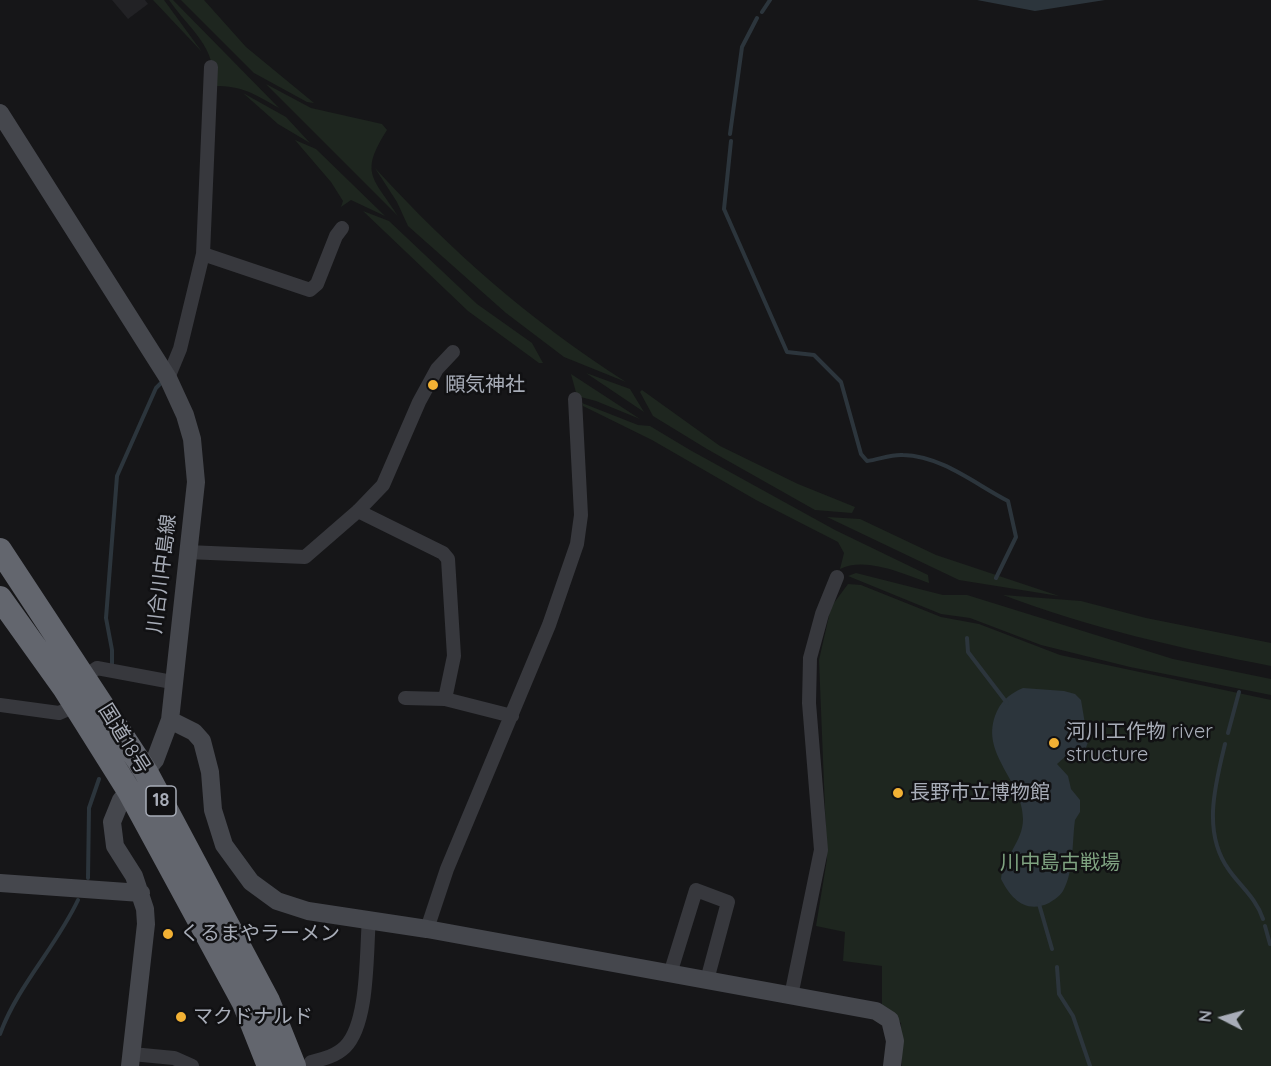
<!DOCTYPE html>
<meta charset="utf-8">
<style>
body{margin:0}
#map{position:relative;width:1271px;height:1066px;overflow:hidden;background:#161618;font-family:Quicksand,sans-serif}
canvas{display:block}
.north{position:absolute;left:1193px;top:988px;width:60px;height:60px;-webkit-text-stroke:4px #111113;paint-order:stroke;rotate:276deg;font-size:16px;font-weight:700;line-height:24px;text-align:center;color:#a8adb8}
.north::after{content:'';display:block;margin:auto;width:21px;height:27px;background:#a8adb8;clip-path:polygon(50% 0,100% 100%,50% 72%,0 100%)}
</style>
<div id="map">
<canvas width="1271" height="1066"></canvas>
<div class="north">N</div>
</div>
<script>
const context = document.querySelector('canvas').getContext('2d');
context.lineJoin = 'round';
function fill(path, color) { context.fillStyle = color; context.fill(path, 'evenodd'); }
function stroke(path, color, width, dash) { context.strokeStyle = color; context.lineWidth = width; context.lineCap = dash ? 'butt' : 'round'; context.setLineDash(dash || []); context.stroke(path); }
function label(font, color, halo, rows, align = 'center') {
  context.font = font + ' Quicksand,"Noto Sans JP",sans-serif'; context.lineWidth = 5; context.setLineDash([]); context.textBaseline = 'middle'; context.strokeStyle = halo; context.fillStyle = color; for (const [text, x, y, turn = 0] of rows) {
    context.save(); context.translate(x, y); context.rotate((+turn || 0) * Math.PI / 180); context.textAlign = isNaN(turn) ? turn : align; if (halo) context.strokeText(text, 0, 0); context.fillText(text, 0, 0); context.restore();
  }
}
const built = new Path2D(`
 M112,0H145L148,4L128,19Z`);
const green = new Path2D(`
 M153,0H164L202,52Z
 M169,0H173L279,108C254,94 244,86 214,86C216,46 190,30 169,0Z
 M181,0H204L246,47L314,103L307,102L254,73Z
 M266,84L311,108L382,124L387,130C359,174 373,177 398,216Z
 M243,93L286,117L310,143L278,124Z
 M295,140L316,149L385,216L351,200L341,207L343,201L331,182Z
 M375,168C453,253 528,319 626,382L564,357L506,313L408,226L397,202Z
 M363,211L389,221L477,304L532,343L543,363H539L468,311Z
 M586,373L630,389L644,412Z
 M571,374L640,419L596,401L577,396Z
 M642,390L720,446L798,484L855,507L852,513L815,510L707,449L653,416L640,392Z
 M582,403L638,425L650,426L690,450L835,530L928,575L929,583C904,574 865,556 840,569L844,553L838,542L756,500L652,440L583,406Z
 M827,517L860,519L936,555L1059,596L959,580Z
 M856,573L943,595H967L1173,659L1271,679V695L1130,667L1041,645L970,618L941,614L848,576Z
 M848,584L861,585L941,617L979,624L1060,655L1271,700V1066H902L901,1023L882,1006V966L843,961L845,932L816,926L827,859L819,660L831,607Z
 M1003,595L1081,601L1146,618L1271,643V666C1179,648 1090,628 1003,595Z`);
const water = new Path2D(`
 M977,0H1105L1035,11Z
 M1023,688L1064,691L1075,694L1081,700L1088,742L1083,756L1075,748L1057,764L1068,776L1071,789L1080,800V812L1075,820C1072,841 1074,872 1063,891C1060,896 1054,900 1049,903C1026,914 1011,899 1001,879C1003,857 1023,842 1023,819C1023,781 981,755 995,716C1000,702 1009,694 1023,688Z`);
const stream = new Path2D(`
 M762,12L770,0
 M730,134L742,47L757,18
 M731,141L724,209L787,352L814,355L841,382L861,454L867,461C878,460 891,454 903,455C942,456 975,484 1008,501L1016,537L996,578
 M967,638L968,652L1007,703
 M112,667V650L106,618L117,476L156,388L161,383
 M1228,733L1239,692
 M1225,744C1215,785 1202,833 1229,870C1241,887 1256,898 1263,919
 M88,878L89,808L99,779
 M1039,904L1052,949
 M1265,926L1270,944
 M1057,967L1059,994L1073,1016L1090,1066
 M0,1034C18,985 56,947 78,900`);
const street = new Path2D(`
 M203,254L310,290L317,284L336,236L342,228
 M168,378L180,349L203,254L211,67
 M358,511L443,553L448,559L454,656L445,699
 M187,552L305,557L358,511L383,485L419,402L437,369L453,352
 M84,677L97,668L172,682
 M405,698L445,699L512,716
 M0,705L59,713L75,706
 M427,929L447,869L549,625L577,544L581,515L575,399
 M670,974L696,890L728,902L707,980
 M791,996L821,850L809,703L810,658L822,614L837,577
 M132,1054L174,1058L192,1066
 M311,1062C323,1059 336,1056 345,1047C369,1023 366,953 369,919`);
const secondary = new Path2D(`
 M0,113L168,378L185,415L192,439L196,482L170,720L155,760L121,800L112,822L115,846L134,876L145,909L146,924L130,1066
 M170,720L194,732L202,741L210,772L213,810L224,845L251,882L277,901L308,911L427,929L876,1011L890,1020L895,1041L892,1066
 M0,883L141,893`);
const highway = new Path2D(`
 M0,550L146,772L268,1001L294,1066
 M0,598L65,689L129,791L244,1003L269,1066`);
const markers = [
 [433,385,6,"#f2b134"],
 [1054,743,6,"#f2b134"],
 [898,793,6,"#f2b134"],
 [168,934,6,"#f2b134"],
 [181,1017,6,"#f2b134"]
];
const shields = [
 [161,801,30]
];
const shieldNames = [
 ["18",161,801]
];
const poiNames = [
 ["頥気神社",445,385],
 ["河川工作物 river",1066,732],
 ["structure",1066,755],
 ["長野市立博物館",910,793],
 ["くるまやラーメン",180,934],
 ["マクドナルド",193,1017]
];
const streetNames = [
 ["川合川中島線",162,574,-83],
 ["国道18号",124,739,58]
];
const parkNames = [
 ["川中島古戦場",1060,863]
];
fill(built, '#222225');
fill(green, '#1e261f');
fill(water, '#2c353c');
stroke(stream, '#2c353c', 4);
stroke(street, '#37383d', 14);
stroke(secondary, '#45474d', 18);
stroke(highway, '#63666e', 24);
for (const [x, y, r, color] of markers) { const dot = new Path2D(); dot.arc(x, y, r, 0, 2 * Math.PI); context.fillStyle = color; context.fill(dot); stroke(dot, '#111113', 2); }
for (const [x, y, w] of shields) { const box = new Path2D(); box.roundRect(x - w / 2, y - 15, w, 30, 4.5); context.fillStyle = '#111113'; context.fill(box); stroke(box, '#a8adb8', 1.5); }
label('bold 18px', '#a8adb8', null, shieldNames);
label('20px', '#a8adb8', '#111113', poiNames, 'left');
label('20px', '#a8adb8', '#111113', streetNames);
label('20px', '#7fa381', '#111113', parkNames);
</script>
